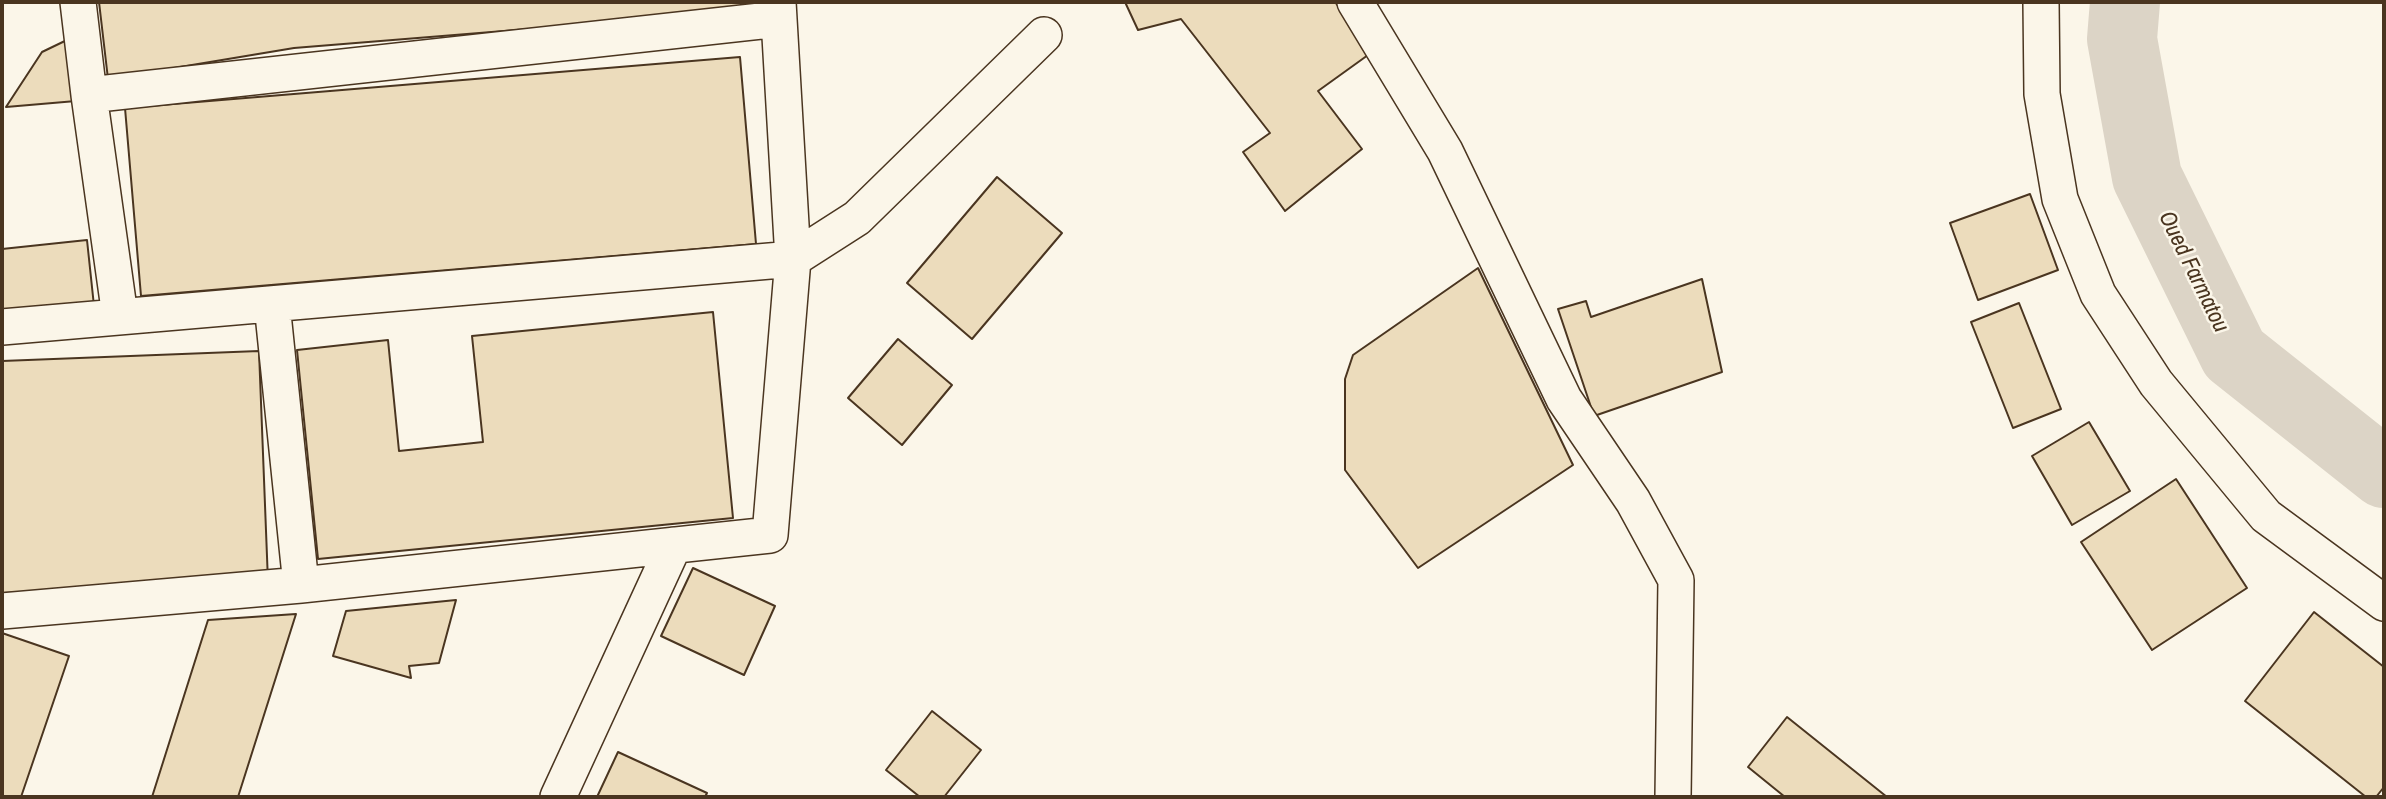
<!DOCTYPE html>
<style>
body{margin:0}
#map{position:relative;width:2386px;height:799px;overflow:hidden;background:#fbf6e9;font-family:"Archivo Narrow",sans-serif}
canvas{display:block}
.frame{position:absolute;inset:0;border:4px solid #4a3520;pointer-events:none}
</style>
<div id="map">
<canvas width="2386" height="799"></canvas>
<div class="frame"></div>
</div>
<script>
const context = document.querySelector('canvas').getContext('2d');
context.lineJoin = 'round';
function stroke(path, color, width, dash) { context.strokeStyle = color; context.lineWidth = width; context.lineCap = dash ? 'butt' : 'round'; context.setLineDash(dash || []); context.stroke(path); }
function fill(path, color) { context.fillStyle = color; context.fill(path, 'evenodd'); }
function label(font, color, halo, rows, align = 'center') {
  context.font = font + ' "Archivo Narrow",sans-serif'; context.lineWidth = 5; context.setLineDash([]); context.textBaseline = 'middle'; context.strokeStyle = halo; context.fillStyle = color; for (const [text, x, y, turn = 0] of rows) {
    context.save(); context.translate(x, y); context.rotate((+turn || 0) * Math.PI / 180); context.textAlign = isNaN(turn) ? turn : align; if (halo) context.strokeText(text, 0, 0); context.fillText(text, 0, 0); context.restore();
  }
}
const river = new Path2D(`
 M2125,2L2122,39L2147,177L2234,354L2384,473`);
const building = new Path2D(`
 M99,2H750L751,11L294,48L108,79Z
 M1125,2H1335L1375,50L1318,91L1362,149L1285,211L1243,152L1270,133L1181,19L1138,30Z
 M69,39L76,101L6,107L42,52Z
 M740,57L756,244L141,296L125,108Z
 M997,177L1062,233L972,339L907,283Z
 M2030,194L2058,270L1978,300L1950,223Z
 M87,240L94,306L2,315V249Z
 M1478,268L1573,465L1418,568L1345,470V379L1353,355Z
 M1702,279L1722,372L1594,416L1558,309L1586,301L1591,317Z
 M2019,303L2061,409L2013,428L1971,322Z
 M713,312L733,518L318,559L297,350L388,340L399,451L483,442L472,336Z
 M898,339L952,385L902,445L848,398Z
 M259,351L268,582L2,593V361Z
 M2089,422L2130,491L2072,525L2032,456Z
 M2176,479L2247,588L2152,650L2081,542Z
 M693,568L775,606L744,675L661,636Z
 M456,600L439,663L409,666L411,678L333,656L346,611Z
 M2314,612L2384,667V787L2376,797H2366L2245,701Z
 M296,614L238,797H152L208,620Z
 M2,633L69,656L21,797H2Z
 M932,711L981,750L944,797H920L886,770Z
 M1787,717L1887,797H1785L1748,767Z
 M618,752L707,793L705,797H597Z`);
const street = new Path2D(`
 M78,2L89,95
 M1355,2L1445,151L1564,399L1633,501L1676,580L1673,797
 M2041,2L2042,94L2060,199L2098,294L2156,383L2266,516L2384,603
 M272,304L301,585
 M120,316L89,95L779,19
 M2,327L793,259L857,218L1044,35
 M2,611L301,585L770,535L793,259L778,2
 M558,797L674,545`);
const waterNames = [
 ["Oued Farmatou",2193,272,64]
];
stroke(river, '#dcd4c6', 70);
fill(building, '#ecdcbc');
stroke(building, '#4a3520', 2);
stroke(street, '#4a3520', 38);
stroke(street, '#fbf6e9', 35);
label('italic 23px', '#4a3520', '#fbf6e9', waterNames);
</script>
